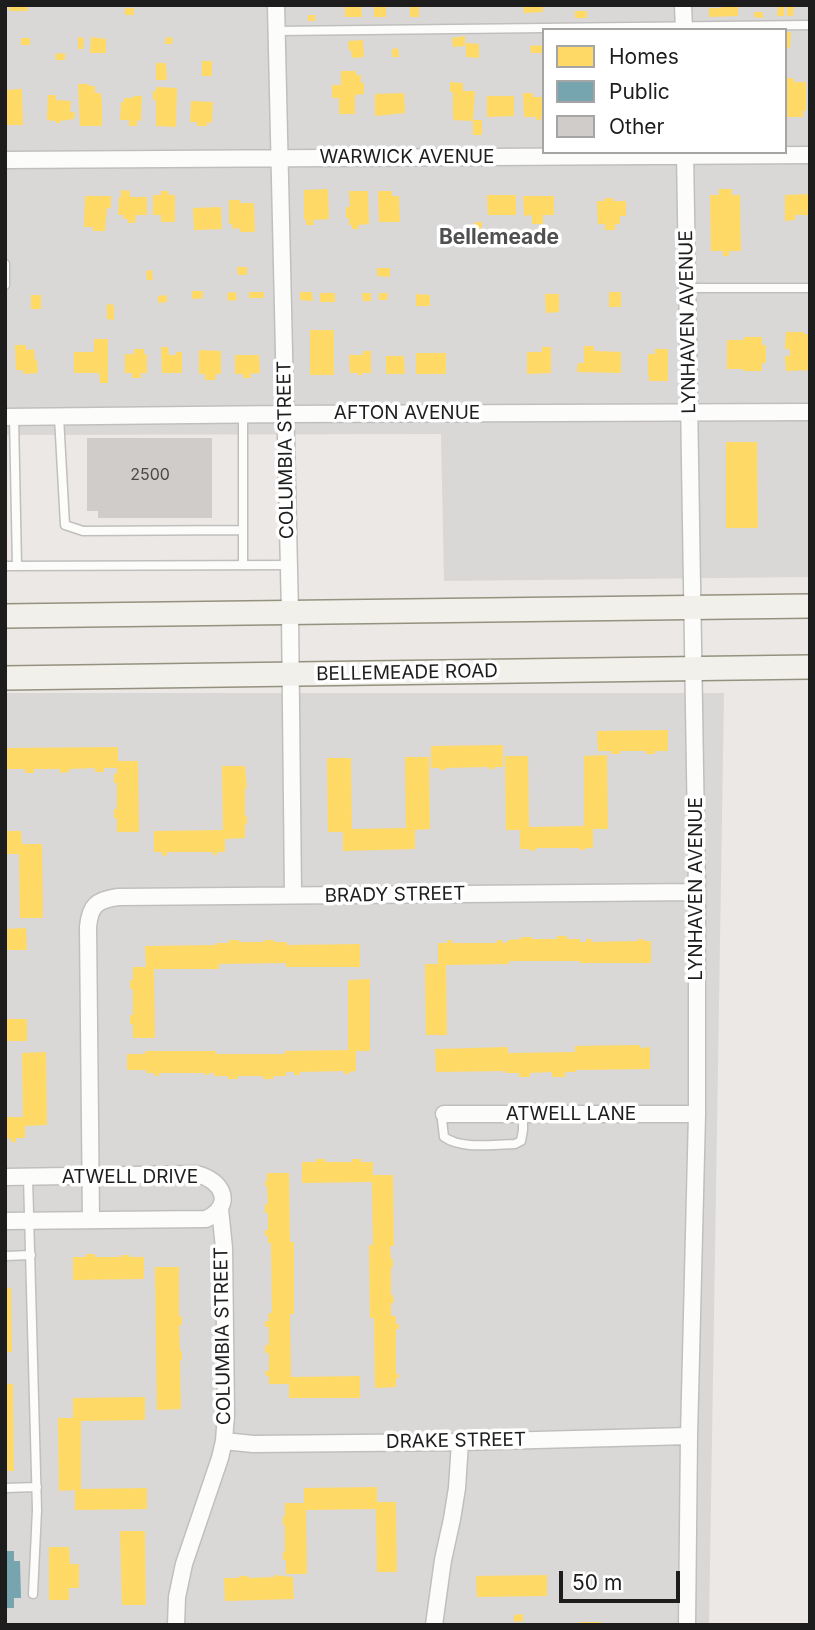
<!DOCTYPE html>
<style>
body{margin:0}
#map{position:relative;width:815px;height:1630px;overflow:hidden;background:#ebe8e5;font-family:Inter,sans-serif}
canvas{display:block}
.frame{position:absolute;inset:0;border:7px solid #1d1d1d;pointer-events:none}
.legend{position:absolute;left:542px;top:28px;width:245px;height:126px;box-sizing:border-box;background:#fff;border:2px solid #a5a5a5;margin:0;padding:9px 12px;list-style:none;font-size:21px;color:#1d1d1d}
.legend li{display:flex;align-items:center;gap:14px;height:35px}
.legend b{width:35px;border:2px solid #a5a5a5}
.scale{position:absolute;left:559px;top:1571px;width:121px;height:32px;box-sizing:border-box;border:4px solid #1d1d1d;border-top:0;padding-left:9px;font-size:21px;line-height:24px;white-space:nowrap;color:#1d1d1d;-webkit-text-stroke:5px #fff;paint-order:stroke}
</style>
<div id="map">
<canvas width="815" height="1630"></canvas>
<div class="frame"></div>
<ul class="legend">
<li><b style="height:19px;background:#ffd966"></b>Homes</li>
<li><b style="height:19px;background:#76a5af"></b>Public</li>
<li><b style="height:19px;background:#d0ccca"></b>Other</li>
</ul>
<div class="scale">50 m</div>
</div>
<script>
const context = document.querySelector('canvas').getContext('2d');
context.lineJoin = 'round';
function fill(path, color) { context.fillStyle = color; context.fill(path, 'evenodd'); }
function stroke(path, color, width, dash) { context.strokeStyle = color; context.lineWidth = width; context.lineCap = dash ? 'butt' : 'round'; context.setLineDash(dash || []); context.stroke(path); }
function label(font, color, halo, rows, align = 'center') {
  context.font = font + ' Inter,sans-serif'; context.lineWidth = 7; context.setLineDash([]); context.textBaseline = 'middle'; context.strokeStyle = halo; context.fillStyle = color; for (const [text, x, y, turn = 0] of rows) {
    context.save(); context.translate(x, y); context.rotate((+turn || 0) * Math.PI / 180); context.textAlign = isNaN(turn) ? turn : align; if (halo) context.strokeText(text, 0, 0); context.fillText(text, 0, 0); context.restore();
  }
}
const residential = new Path2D(`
 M5,5H810V577L444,581L441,434L5,435ZM544,30H785V152H544Z
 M5,693H724L709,1625H5Z`);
const homes = new Path2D(`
 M9,5H28V11H9Z
 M345,5H361L362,17H345Z
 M374,5H386V17H374Z
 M523,5H543V12L524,13Z
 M721,5L738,7V16L709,17V8H721Z
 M410,7H419V17H410Z
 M778,7H784V16H777Z
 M787,7H794L793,16H787Z
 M125,8H134V15H125Z
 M575,11H587V18H575Z
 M754,12H763V18L754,17Z
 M308,15H315V21H308Z
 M785,32H791L790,48H785Z
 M465,36V46L453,47L452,38Z
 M78,37L84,38L83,49H78Z
 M91,37L106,39V53H90Z
 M166,37L173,38L172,44H165Z
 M21,38H30V45H21Z
 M363,40L364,57L352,58L351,50L349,51L348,41Z
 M466,43L479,44V58L466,57Z
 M544,45V53H531L530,46Z
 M398,48L399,57H392V49Z
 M65,53V60H56L55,54Z
 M202,61H212V76H202Z
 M156,63H166L167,80H156Z
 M341,71H356V75H361V83H364V94L355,95V114H339V98H332V85H341Z
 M785,77L794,79V82H806V111H803V117H785Z
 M450,82L463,83V91H475L473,121L454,120L453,116V92H450Z
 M78,84H89V86H95V93H101V98H102V126H80Z
 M156,87L177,88L176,127L156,126V100H153V91H156Z
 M22,89L23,125H6L5,90Z
 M404,93L405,113L375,116V94Z
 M523,93H533V97H544V116H541V120H536V117H524Z
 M48,95H56V100L71,101L70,112H75L74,119L60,121V123H56V121L47,120Z
 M133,96H142L141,121L137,120V126H129V120H120L121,102H124V98H133Z
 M487,96H514V116L487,117Z
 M191,101L213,102L212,123L207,122V126H197V122H190Z
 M473,120H482V135H473Z
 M328,189L329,219L313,220L314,225H306V219L304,220V190Z
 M719,189H732V195H740L741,251H729V256H723V251H711L710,195H719Z
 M121,190L130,191V197H147V215H136L135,223H128V219H123L124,215H118L119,197H121Z
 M161,191H168L169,195H175V222H161V215H153V195H161Z
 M349,191H368L369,224L358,225L359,229H352V225H349V218H346V207H350Z
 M378,191H392V196H399L400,222H379Z
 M810,194V215H795V220L785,221V195Z
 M487,195H516V215H488Z
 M85,196H111V208H107L105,231H93V227H84Z
 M523,196H554V215H543V224H532V215L524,216Z
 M605,198H613V201H626V216H620V224H615V230H605V224H598L597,201H605Z
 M229,200H240V203H254L255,232H240V228L233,229L232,224H229Z
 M221,207L222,229L194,230L193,208Z
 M475,222H482V228L475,229Z
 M237,267H247V275H238Z
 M377,268H390V277L377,276Z
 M152,270L153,280H147L146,271Z
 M192,291H203V298L192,299Z
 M236,292L237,300L228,301L227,293Z
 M249,292H264V298H249Z
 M300,292H312L313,301L300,300Z
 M609,292H621V307H609Z
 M320,293H335V302H320Z
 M362,293H371V301H363Z
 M379,293H388L387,300H379Z
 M416,294L430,295V306H416Z
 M545,294H559V312L546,313Z
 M31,295H41V309H31Z
 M167,295V302L158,303V296Z
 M107,304L114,305V320L107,319Z
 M310,330H334V375H310Z
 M786,332H804V334H810V370L786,371L785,356H790V349H785Z
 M744,337H762V345H766V363H762V371H743V369H727V340H744Z
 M94,339H108V383H100L99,373H74V352H94Z
 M15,345H26V350L34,349L35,360H37L38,373L23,374V370H16Z
 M584,346H594V351L621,352V373L577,372L578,363H584Z
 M161,347H168L169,355H176V352H182V373H162Z
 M542,347H551V373L527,374V352H542Z
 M134,349H144V354H147V373H141V378H132V373H125V354H134Z
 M655,349H668V381H649V375L648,376V354H655Z
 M199,350L221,351V374H216L215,380H205V374H199Z
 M363,351H371V373H362L363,375H358V373H350L349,355H363Z
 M416,353H446V374H416Z
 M235,355H259L260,373L250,374L251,378H243V374H235Z
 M386,356H404L405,374H386Z
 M726,442H757L758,528H726Z
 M668,730V751H655V754H646V751H620V754H611V751H598L597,731Z
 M503,745V767H495L494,769H489V767L445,768L446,770H440V768H431V746Z
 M118,747V761H138L139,832H117V818H114V809H117V783H114V774H117V768H104V772H95V768L69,769V772L60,773V769H34V773H25V769H5V748Z
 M607,755L608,829H593V848H585V850H580V848H536V850L530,851V849H520V830H506L505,756H528L529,827L584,826V756Z
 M405,757H429L430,829L415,830V849L343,851V832H328L327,758H351L352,829L406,828Z
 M222,766H245L247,789L245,788V816H247V824H245V838L225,839V852H217V855H213V852H167V855L162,856V852H154V831L223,830Z
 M5,831H21L22,844H42L43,918H20L19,854H5Z
 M26,928L27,950H5V929Z
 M557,936H567V939H580V942H586V939H592L591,942L638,941V939H643L644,941H651V963H580V961H509V964L446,965L447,1035H426L425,964H438V943H447V940H452V943H497V940H502V943L508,942V940L521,939V937H532V939H557Z
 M229,940H239V942H264V940H274V942H287V945L360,944V967H286V963L219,964V969H154L155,1038H133V1024H130V1015H133V989H130V980H133V967H146L145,946L216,945V943H229Z
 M370,979V1051H356V1071L349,1072V1074H344V1071L300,1072V1075H294V1072H286V1076H273L274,1079H263V1076H238V1079H228V1076H214V1073H209V1075H205V1073H159V1076H155L154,1073H146V1070H127V1054H145V1051H216V1054H285V1051L348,1050V980Z
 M5,1019H27V1041H5Z
 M640,1045V1048L650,1047V1069L576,1070V1072H565V1077H552V1072L530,1073V1077H519V1073H505V1071L436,1072L435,1049L508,1047V1053L575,1052V1046Z
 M46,1052L47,1125L25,1126V1138H16V1142H11V1138L5,1139V1117H23L22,1053Z
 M316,1159H325V1162H352V1159H361V1162H373V1175H393L394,1246H390L391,1259H393V1267L391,1268V1295H393L394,1303H391V1316H396V1324H399V1329H396V1374H399V1378H396V1387L375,1388L374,1318H370L369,1245H373L372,1182L302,1183V1162H316Z
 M267,1173H289L290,1242H294V1314H290L291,1377L360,1376V1398H289V1384H269V1376H266L265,1371H269V1353H265V1345H269V1327H265V1321H269L268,1313H272L271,1243H268V1236H265V1230H268V1213H265V1204H268L267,1186H265V1181H267Z
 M86,1254H95V1257H121V1255H129V1257H144V1279L73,1280V1257H86Z
 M155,1267H179V1316L182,1317V1325H179L180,1351H182V1360H180L181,1409L157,1410Z
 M5,1288H11L12,1352H5Z
 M5,1384H13L14,1471H5Z
 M145,1397V1420L81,1421V1489L147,1488V1509L75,1510V1490L59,1491L58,1418H73V1398Z
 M377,1487V1502H396L397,1572H377L376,1509L306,1510L307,1574H286V1560H283V1552H285V1525L283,1526V1516H285V1503H304V1488Z
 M120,1531H145L146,1605H122Z
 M49,1547H69L70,1564H79V1588H69V1600H49Z
 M274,1575L293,1577L294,1599L225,1601L224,1578H239V1576H248V1578L274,1577Z
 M547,1575V1596L477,1597L476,1576Z
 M523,1614V1621L514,1622V1615Z
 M579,1622H601V1625H579Z`);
const public = new Path2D(`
 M5,1551H14V1561H20L21,1598H14V1608H5Z`);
const building = new Path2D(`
 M87,438H212V518H98V511H87Z`);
const lane = new Path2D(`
 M277,31L810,25
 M5,264V285
 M688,288H810
 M243,414V565
 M14,417L17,566
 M59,417L65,525L83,531L243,530
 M5,566L289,565
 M444,1114L442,1120L444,1137C463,1150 493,1144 515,1144L521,1141L523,1130V1114
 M28,1177L37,1510L33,1594
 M5,1256L31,1255
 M5,1488L37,1487`);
const street = new Path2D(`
 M276,5L290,613L293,895
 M683,5L684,30
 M685,152L697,892V1114L689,1436L687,1625
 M5,160L810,155
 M5,417L285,414L810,412
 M444,1114H697
 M5,1177L196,1174C224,1180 234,1206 206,1219L5,1221
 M91,1220L88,927C90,906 96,900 118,897L697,892
 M224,1441L253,1444L460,1442L689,1436
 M176,1625L177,1597L184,1564L220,1458L224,1441L226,1414L224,1248L220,1209
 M434,1625L443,1560L452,1519L457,1488L460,1442`);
const secondary = new Path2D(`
 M5,616L810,606
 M5,678L810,667`);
const numberNames = [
 ["2500",150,475]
];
const streetNames = [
 ["WARWICK AVENUE",407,157],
 ["LYNHAVEN AVENUE",688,322,-91],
 ["AFTON AVENUE",407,413],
 ["COLUMBIA STREET",286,450,-91],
 ["BELLEMEADE ROAD",407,673,-1],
 ["LYNHAVEN AVENUE",696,889,-90],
 ["BRADY STREET",395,895,-1],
 ["ATWELL LANE",571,1114],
 ["ATWELL DRIVE",130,1177],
 ["COLUMBIA STREET",223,1336,-91],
 ["DRAKE STREET",456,1441,-1]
];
const neighbourhoodNames = [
 ["Bellemeade",499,238]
];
fill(residential, '#dad8d7');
fill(homes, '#ffd966');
fill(public, '#76a5af');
fill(building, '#d0ccca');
stroke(lane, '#c1bfbe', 11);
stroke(street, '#c1bfbe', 19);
stroke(secondary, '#94917f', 26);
stroke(lane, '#fcfcfb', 8);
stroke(street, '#fcfcfb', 16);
stroke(secondary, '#f2f0ea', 23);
label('16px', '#4a4948', null, numberNames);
label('19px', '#1d1d1d', '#fff', streetNames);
label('bold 21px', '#505050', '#fff', neighbourhoodNames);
</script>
